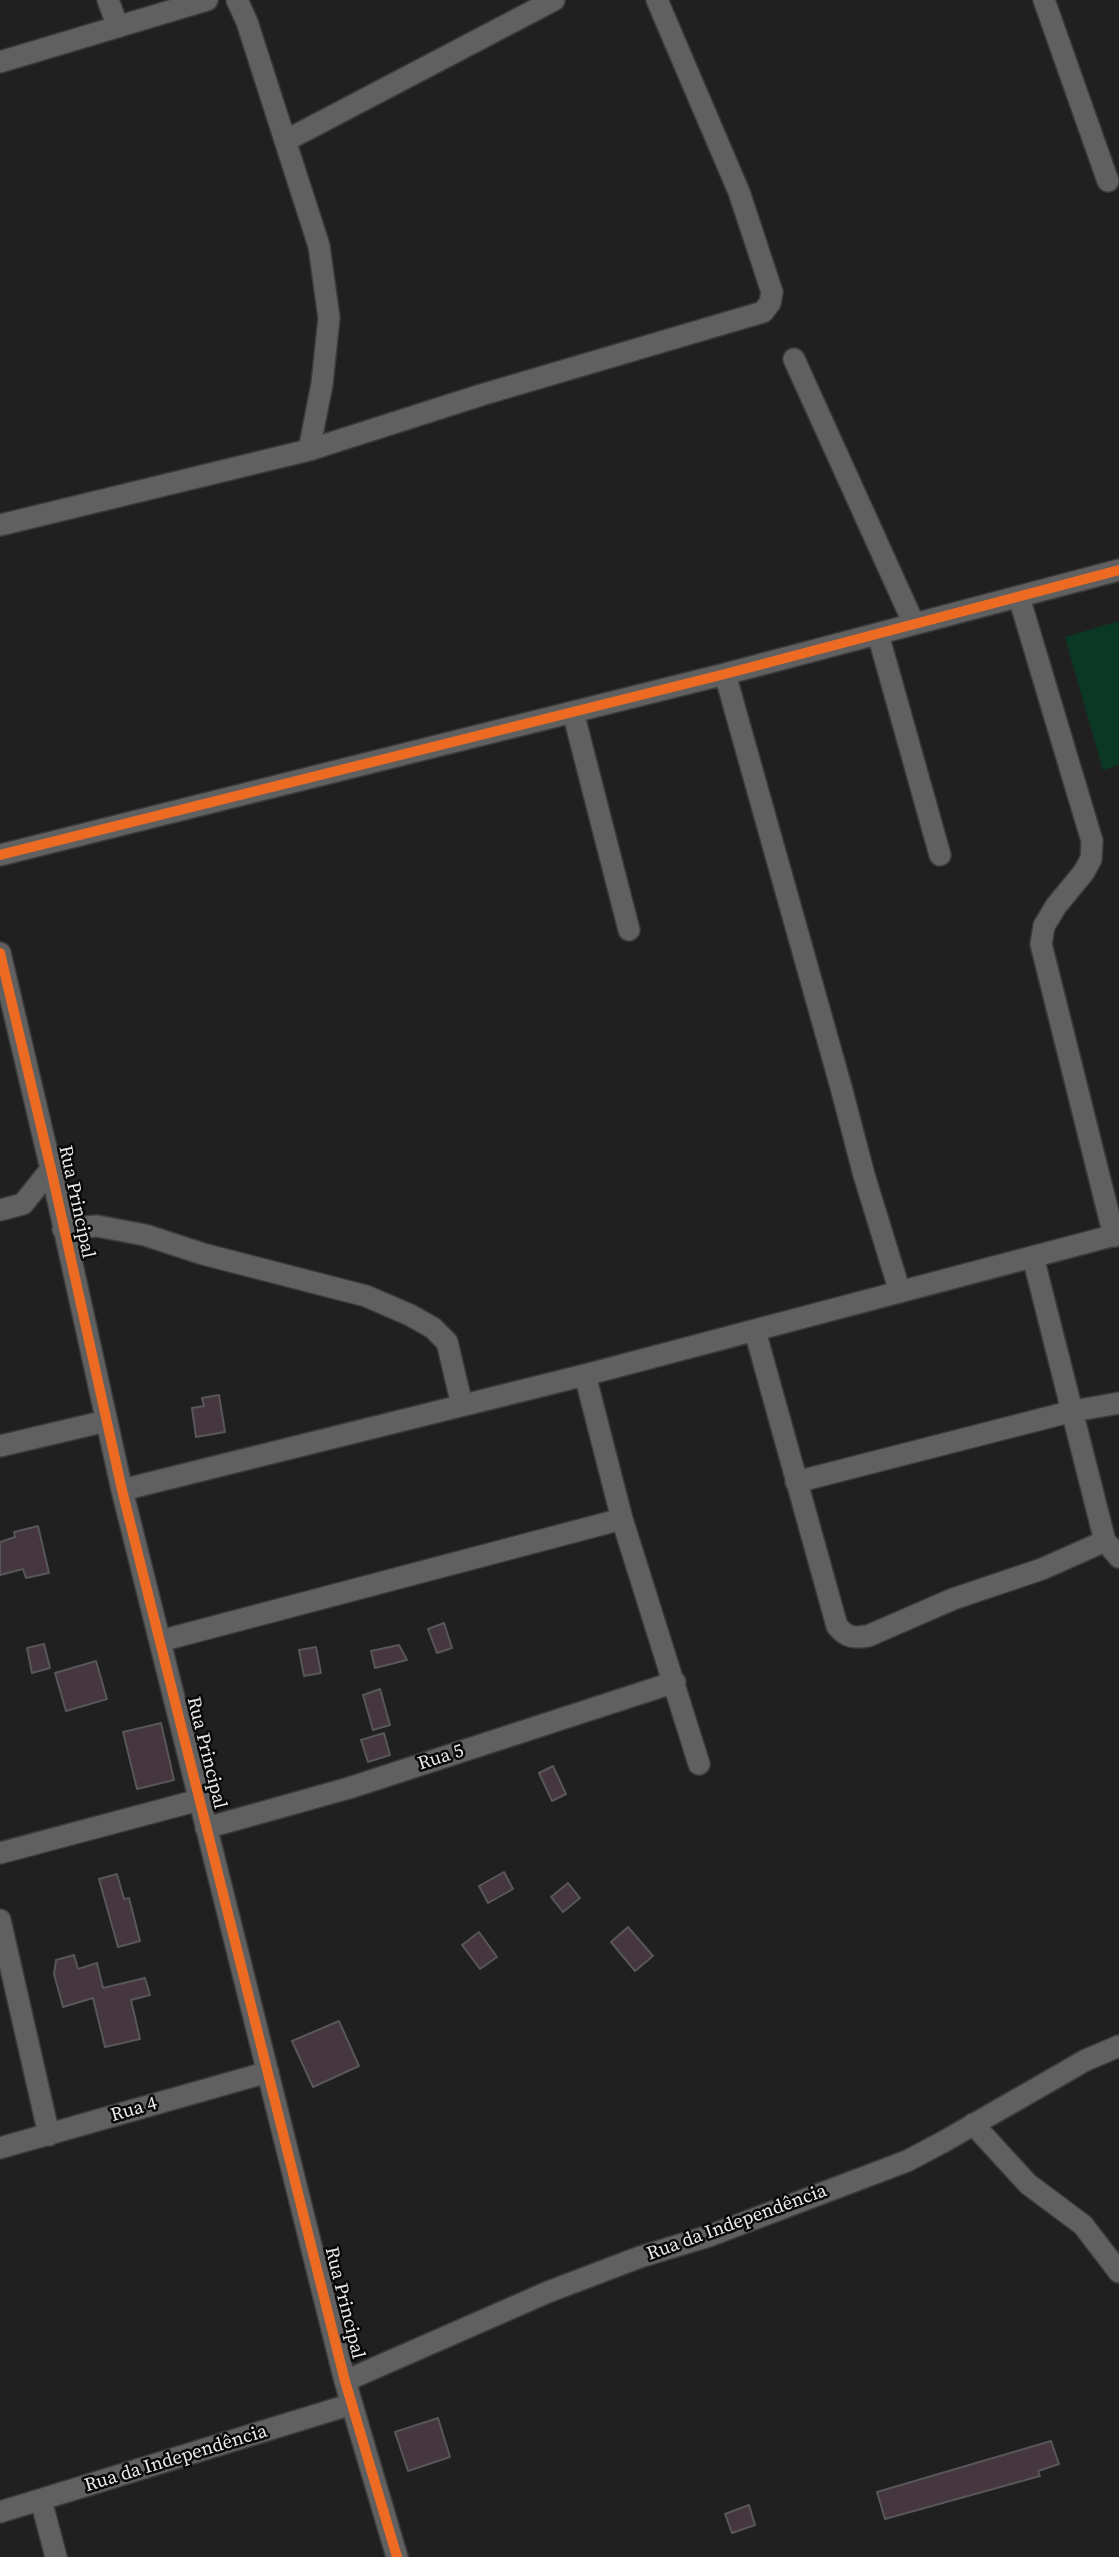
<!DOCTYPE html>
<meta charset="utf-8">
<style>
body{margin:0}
canvas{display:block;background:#202020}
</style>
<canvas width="1119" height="2557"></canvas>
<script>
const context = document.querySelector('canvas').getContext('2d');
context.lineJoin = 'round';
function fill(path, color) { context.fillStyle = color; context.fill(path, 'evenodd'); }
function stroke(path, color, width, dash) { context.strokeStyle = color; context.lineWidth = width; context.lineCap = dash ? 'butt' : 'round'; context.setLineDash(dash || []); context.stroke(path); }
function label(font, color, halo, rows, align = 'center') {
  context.font = font + ' "Source Serif 4",serif'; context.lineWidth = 5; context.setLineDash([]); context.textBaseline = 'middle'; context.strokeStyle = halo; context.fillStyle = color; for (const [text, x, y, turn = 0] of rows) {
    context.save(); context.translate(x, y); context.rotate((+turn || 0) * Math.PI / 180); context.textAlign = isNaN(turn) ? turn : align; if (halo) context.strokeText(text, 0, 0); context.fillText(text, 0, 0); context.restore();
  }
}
const green = new Path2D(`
 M1119,621V765L1103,770L1065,637Z`);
const building = new Path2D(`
 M219,1395L225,1432L196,1437L192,1408L204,1406L202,1398Z
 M38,1526L49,1573L26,1578L23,1569L0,1575V1542L15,1537L14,1532Z
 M444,1623L452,1648L437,1653L428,1629Z
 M44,1644L50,1668L32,1673L27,1648Z
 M399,1645L407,1660L375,1668L371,1651Z
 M316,1647L321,1673L304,1676L299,1650Z
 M96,1661L107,1699L66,1711L55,1673Z
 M380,1689L390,1725L373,1730L363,1695Z
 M161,1723L174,1780L137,1789L123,1732Z
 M384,1733L390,1755L368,1762L361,1740Z
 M553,1766L566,1794L552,1801L539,1773Z
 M504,1872L513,1889L488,1903L479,1886Z
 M117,1874L124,1899L129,1898L140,1941L118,1947L99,1879Z
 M568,1883L580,1898L563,1912L551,1897Z
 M628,1927L653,1956L635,1971L611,1942Z
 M479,1932L497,1957L480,1969L462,1945Z
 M74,1955L78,1969L97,1963L103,1988L145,1978L150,1995L131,2000L140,2039L105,2047L93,1998L63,2007L54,1974L56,1960Z
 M339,2021L359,2066L313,2087L292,2041Z
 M438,2418L450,2457L408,2471L395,2432Z
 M1051,2441L1059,2464L1038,2471L1040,2476L885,2519L877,2492Z
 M749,2505L755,2525L732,2533L725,2514Z`);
const minor = new Path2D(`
 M108,0L118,27
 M237,0L247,22L319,246L329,318L322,384L309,450
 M1044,0L1108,181
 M0,62L207,0
 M285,141L554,0
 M794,359L914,624
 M0,525L309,450L481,395L763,312L770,303L772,292L739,192L657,0
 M1019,597L1092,841L1091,859L1084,872L1056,906L1044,926L1041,944L1114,1236
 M878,634L940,855
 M725,674L841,1087L864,1175L900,1292
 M573,712L629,930
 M0,855L725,674L1119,570
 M0,953L51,1169L122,1490L345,2381L397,2557
 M23,1204L51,1169
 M0,1210L23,1204
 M63,1229L97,1226L145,1235L203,1254L366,1296L410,1315L433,1328L447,1342L462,1405
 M1033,1257L1105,1541L1119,1557
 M755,1331L837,1626C847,1638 854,1638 868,1636L953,1599L1042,1569L1105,1541
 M585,1375L622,1519L699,1764
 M0,1446L106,1421
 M796,1482L1073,1411L1119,1403
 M122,1490L585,1375L1119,1234
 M160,1641L622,1519
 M206,1828L349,1788L675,1682
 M0,1853L199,1800
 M0,1920L49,2135
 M973,2124L1028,2184L1083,2225L1119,2272
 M0,2148L268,2072
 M345,2381L548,2292L640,2257L709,2236L907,2161L943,2142L1086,2060L1119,2046
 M41,2500L56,2557
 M0,2512L352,2404`);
const cycleway = new Path2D(`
 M0,855L725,674L1119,570
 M0,953L51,1169L122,1490L345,2381L397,2557`);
const streetNames = [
 ["Rua Principal",76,1202,78],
 ["Rua Principal",206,1753,76],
 ["Rua 5",441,1758,-18],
 ["Rua 4",134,2110,-16],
 ["Rua da Independência",737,2223,-20],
 ["Rua Principal",344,2303,76],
 ["Rua da Independência",176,2459,-17]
];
fill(green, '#0a3825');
fill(building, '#46363f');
stroke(building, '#585758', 2);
stroke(minor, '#3b3b3b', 24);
stroke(minor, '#606061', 21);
stroke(cycleway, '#ed6a23', 10);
label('19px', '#ebeaec', '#09090a', streetNames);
</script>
